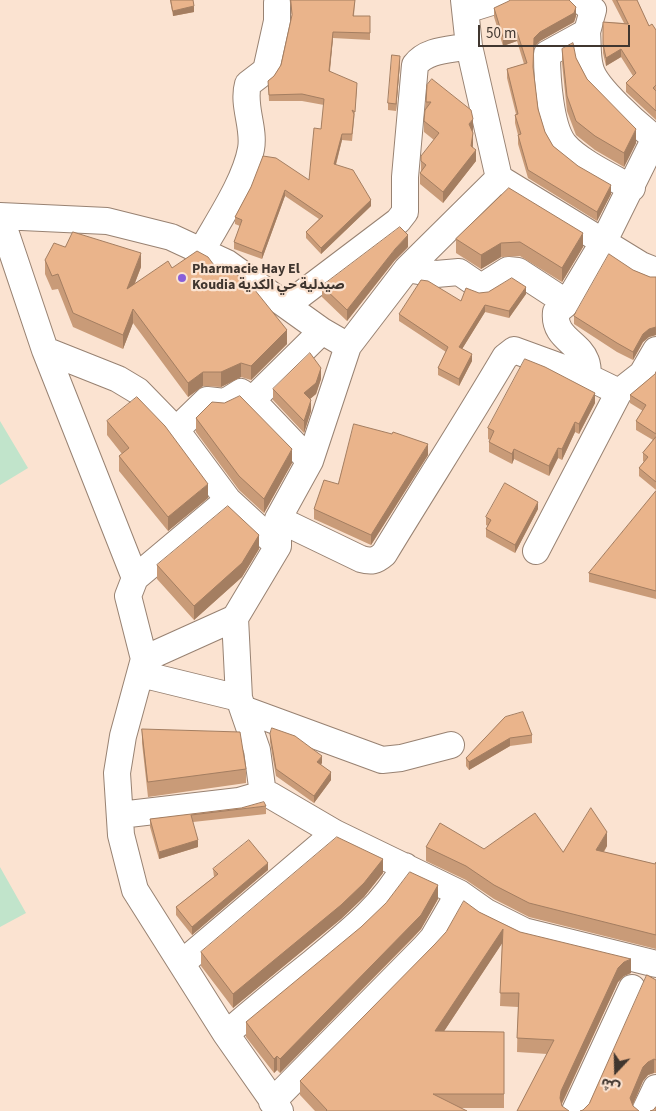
<!DOCTYPE html>
<meta charset="utf-8">
<style>
body{margin:0}
#map{position:relative;width:656px;height:1111px;overflow:hidden;background:#fbe3d1;font-family:"Source Sans 3","Noto Sans Arabic",sans-serif}
canvas{display:block}
.north{position:absolute;left:591px;top:1046px;width:50px;height:50px;-webkit-text-stroke:4px #fbe3d1;paint-order:stroke;rotate:201deg;font-size:14px;font-weight:700;line-height:20px;text-align:center;color:#40362f}
.north::after{content:'';display:block;margin:auto;width:18px;height:22px;background:#40362f;clip-path:polygon(50% 0,100% 100%,50% 72%,0 100%)}
.scale{position:absolute;left:478px;top:25px;width:152px;height:22px;box-sizing:border-box;border:2px solid #40362f;border-top:0;padding-left:6px;font-size:15px;line-height:18px;white-space:nowrap;color:#40362f;-webkit-text-stroke:4px #fbe3d1;paint-order:stroke}
</style>
<div id="map">
<canvas width="656" height="1111"></canvas>
<div class="north">ش</div>
<div class="scale">50 m</div>
</div>
<script>
const context = document.querySelector('canvas').getContext('2d');
context.lineJoin = 'round';
function fill(path, color) { context.fillStyle = color; context.fill(path, 'evenodd'); }
function stroke(path, color, width, dash) { context.strokeStyle = color; context.lineWidth = width; context.lineCap = dash ? 'butt' : 'round'; context.setLineDash(dash || []); context.stroke(path); }
function label(font, color, halo, rows, align = 'center') {
  context.font = font + ' "Source Sans 3","Noto Sans Arabic",sans-serif'; context.lineWidth = 4.5; context.setLineDash([]); context.textBaseline = 'middle'; context.strokeStyle = halo; context.fillStyle = color; for (const [text, x, y, turn = 0] of rows) {
    context.save(); context.translate(x, y); context.rotate((+turn || 0) * Math.PI / 180); context.textAlign = isNaN(turn) ? turn : align; if (halo) context.strokeText(text, 0, 0); context.fillText(text, 0, 0); context.restore();
  }
}
const green = new Path2D(`
 M0,421L28,468L0,485Z
 M0,867L26,913L0,927Z`);
const minor = new Path2D(`
 M464,0L469,46L499,178L641,265L656,271
 M580,0L593,10L587,32L547,54C547,77 550,126 564,144C578,161 612,177 632,188
 M466,10L498,0
 M587,32C588,43 587,56 590,67C594,87 639,126 656,139
 M0,216L107,221L171,237L227,263L322,331L348,346L310,461L278,519V546L235,618L239,698L257,750L263,794L270,795L335,833L459,893L486,912L524,931L656,964
 M0,216L45,350L135,578L128,596L144,659L123,736L117,773L121,835L135,890L226,1034L280,1111
 M202,250C218,221 245,182 251,149C255,128 242,105 248,84L265,71L267,66L277,21V3
 M407,269L436,274L459,272L478,285L486,284L508,270L518,271L567,303
 M287,305L398,221L405,212V177L415,65C427,49 451,50 469,46
 M348,346L407,269L499,178
 M45,350L118,379L138,391L176,430L228,500L278,546
 M588,377C588,372 588,366 586,361C579,342 553,338 556,312L567,303L604,241L656,136
 M252,400L322,331
 M176,430L207,400L225,402L241,392L252,400L310,461
 M278,519L361,559C371,562 376,561 384,554C424,488 466,423 505,357L514,350L588,377L619,392
 M536,551L619,392L642,374L656,350
 M135,578L228,500
 M144,659L235,618
 M141,674L239,698
 M243,709L382,760L401,758L451,745
 M120,815L239,801L263,794
 M182,963L335,833
 M226,1034C254,1010 283,986 312,963C348,933 382,907 405,866
 M272,1102L424,948L433,938L459,893
 M575,1111L632,988
 M645,1111L656,1088`);
const wall = new Path2D(`
 M170,0H193L194,12L173,16Z
 M290,0H355L354,16H370V40L333,38L330,71L357,89L352,141L342,140L336,165L371,206L321,254L306,238V232L319,219L285,196L262,259L234,249V242L240,226L235,224V217L251,187L309,180L321,129L324,105L302,101H269L268,81L274,76L281,65L292,16Z
 M612,0H637L649,26L656,30V120L626,92V83L633,76L621,57L606,66L603,53V22L624,23Z
 M494,8L576,16L574,22L540,41L534,47L533,69L538,109L545,132L553,146L611,194L597,221L528,178L518,144V135L515,123V115L516,114L507,78V69L524,64L517,41L503,46L494,17Z
 M562,49L576,58L587,79L636,143L624,167L595,150L576,135L567,111L562,63Z
 M400,63L396,111L388,110V103Z
 M427,85L473,130V148L476,161L443,203L420,184V173L421,172V161L434,140L424,132V121Z
 M509,188L583,247L562,282L520,256L501,257L481,269L456,253V239Z
 M65,247L141,267L135,283L172,268L219,272L287,344L251,380L241,377L221,387L203,386L188,397L133,323L123,349L73,327L58,289L52,290L45,274V260Z
 M408,247L395,260L347,321L322,297V286Z
 M633,270L650,277H656V335L649,337L643,342L633,360L617,352L574,324V316Z
 M479,293L526,294L509,318L485,312L462,349L472,361L459,386L438,375V368L446,352L399,321V314L461,301Z
 M656,372V490L639,476V468L644,462L643,461V453L653,440L636,430V421L643,411L630,403V395L655,374Z
 M321,379L316,394L310,399L311,411L304,433L273,400V389Z
 M595,403L579,434L575,432L562,460L558,458L549,476L514,459L512,464L489,452V442L490,440L488,439V428Z
 M196,418L292,463L264,513L239,490L196,432Z
 M107,421L208,498L168,531L119,471V456L122,454L107,435Z
 M428,455L371,545L314,519V509L338,484Z
 M656,491V599L589,582V573Z
 M538,509L515,553L486,537V529L488,526L486,525V517Z
 M259,549L242,577L194,620L157,579V565Z
 M505,717L532,735V743L510,746L469,770L466,766V758Z
 M142,729L246,769V783L148,797L142,743Z
 M270,734L322,763L321,764L331,780L314,803L276,776L270,742Z
 M266,806V814L193,822L198,847L159,859L150,827V819Z
 M607,846L604,852L655,864L656,862V949L529,917L494,899L466,880L426,861V847L563,852Z
 M213,869L268,870L192,935L176,915V907L214,877Z
 M383,873L364,897L341,919L233,1008L201,966V952Z
 M438,899L421,929L413,938L280,1073L277,1070L274,1073L246,1037V1022Z
 M479,912L520,932L631,973L624,976L618,982L562,1104V1106L517,1111L547,1054L517,1052L518,1007L500,1006L502,943L444,1031L504,1032V1108H460L467,1111H315L300,1095V1081Z
 M656,980V1073H654L648,1075L643,1081L633,1105L583,1110L589,1104Z`);
const shadedWall = new Path2D(`
 M194,6V12L173,16V11Z
 M576,7V16L574,22L540,41L534,47V38L540,32Z
 M333,32V38L329,78V71Z
 M517,32V41L503,46V37Z
 M621,49V57L606,66V58Z
 M400,56V63L396,111V104Z
 M473,119V130L469,135V124Z
 M636,129V143L624,167V153Z
 M473,133V144L471,156L476,150V161L443,203V192L471,146Z
 M342,134V140L334,171V164Z
 M611,185V194L597,221V212Z
 M285,190V196L262,259V253Z
 M371,200V206L321,254V248Z
 M583,233V247L562,282V268Z
 M408,235V247L395,260L347,321V310L395,249Z
 M501,243V257L481,269V255Z
 M141,253V267L127,303V289Z
 M526,287V294L509,318V311Z
 M485,305V312L459,354V347Z
 M133,309V323L123,349V335Z
 M656,327V335L649,337L643,342L633,360V352L643,334L649,329Z
 M287,330V344L251,380V366Z
 M472,354V361L459,386V379Z
 M241,363V377L221,387V372Z
 M321,368V379L316,394L304,404V393Z
 M203,372V386L188,397V383Z
 M595,393V403L579,434V424Z
 M311,400V411L304,433V421Z
 M575,422V432L562,460V449Z
 M428,444V455L371,545V535Z
 M558,448V458L549,476V466Z
 M292,449V463L264,513V499Z
 M514,449V459L512,464V454Z
 M208,484V498L168,531V517Z
 M538,502V509L515,553V545Z
 M259,535V549L242,577L194,620V606Z
 M510,738V746L469,770V762Z
 M322,756V763L317,769V762Z
 M331,772V780L314,803V796Z
 M607,832V846L596,863V850Z
 M198,840V847L159,859V852Z
 M383,859V873L364,897L341,919L233,1008V994Z
 M268,863V870L192,935V927Z
 M438,885V899L421,929L280,1073V1059Z
 M503,929V942L435,1045V1031Z
 M631,959V973L624,976L618,982L561,1105L560,1098L561,1091L618,968L624,962Z
 M277,1056V1070L274,1073V1059Z
 M654,1059V1073L648,1075L643,1081L630,1111V1098L643,1067L648,1062Z`);
const building = new Path2D(`
 M171,0H193L194,6L173,11Z
 M291,0H355L353,16H370V33L333,32L329,71L357,83L355,112L352,110L354,114L352,134H342L334,164L353,170L371,200L321,248L306,232L323,216L285,190L262,253L234,242L242,220L235,217L251,187L263,156L276,158L309,180L314,128L321,129L324,99L302,94L269,95L268,81L274,76L281,65L292,15Z
 M510,0H569L576,7L574,13L540,32L534,38L533,67L538,109L545,132L553,146L578,166L611,185L597,212L528,170L518,135L521,134L515,115L518,114L507,69L527,63L517,32L503,37L494,8L509,1Z
 M617,0H637L649,26L652,24L656,30V85L653,88L656,91V111L626,83L636,73L621,49L606,58L603,44V22L628,24Z
 M573,43L576,58L587,79L636,129L624,153L595,136L576,121L567,96L562,49Z
 M392,55L400,56L396,104L388,103Z
 M432,79L471,110L473,119L469,124L473,133L471,146L476,150L443,192L420,173L426,165L421,161V156L439,133L424,121L425,110L431,102H426L427,85Z
 M509,188L583,233L562,268L520,242L501,243L481,255L456,239Z
 M400,227L408,235L395,249L347,310L322,286Z
 M73,232L141,253L127,289L168,261L172,268L197,251L208,257L219,272L222,264L250,284L287,330L251,366L241,363L221,372H203L188,383L133,309L123,335L73,313L58,274L52,276L45,260L54,243L65,247Z
 M609,254L633,270L650,277H656V327L649,329L643,334L633,352L617,343L574,316Z
 M512,278L526,287L509,311L485,305L459,347L472,354L459,379L438,368L448,347L399,314L421,280L428,281L461,301L466,288L479,293L488,292Z
 M310,353L321,368L316,383L304,393L311,400L304,421L273,389Z
 M525,359L545,367L595,393L579,424L575,422L562,449L558,448L549,466L514,449L512,454L489,442L494,431L488,428Z
 M656,372V434L636,421L646,405L630,395L655,374Z
 M240,396L292,449L264,499L239,476L196,418L212,402L224,403Z
 M137,397L165,426L208,484L168,517L119,456L129,448L107,421Z
 M354,424L392,434L393,432L428,444L371,535L314,509L324,480L338,484Z
 M656,437V482L639,468L648,457L643,453Z
 M505,483L538,502L515,545L486,529L491,520L486,517Z
 M656,491V591L589,573Z
 M228,506L259,535L242,563L194,606L157,565Z
 M523,712L532,735L510,738L469,762L466,758L505,717Z
 M272,728L295,736L322,756L317,762L331,772L314,796L276,769L270,734Z
 M142,729L240,732L246,769L148,782Z
 M264,802L266,806L191,815L198,840L159,852L150,819L241,808Z
 M591,808L607,832L596,850L655,864L656,862V935L529,903L494,885L466,866L426,847L440,823L484,849L535,813L563,852Z
 M337,837L383,859L364,883L341,905L233,994L201,952Z
 M249,840L268,863L192,927L176,907L218,874L213,869Z
 M410,872L438,885L421,915L280,1059L277,1056L274,1059L246,1022L361,927L386,903Z
 M464,901L479,912L520,932L631,959L624,962L618,968L561,1091L560,1098L562,1106L569,1111H517L554,1040L517,1038L519,993H500L503,929L435,1031L504,1032V1094H433L467,1111H326L327,1110L300,1081L435,944L446,932Z
 M647,975L656,980V1060L654,1059L648,1062L643,1067L630,1098L633,1106L639,1111H580L583,1110L589,1104Z
 M656,1107V1111H650L653,1110Z`);
const markers = [
 [182,278,5,"#895fd9"]
];
const poiNames = [
 ["Pharmacie Hay El",192,270],
 ["Koudia صيدلية حي الكدية",192,286]
];
fill(green, '#c1e4cb');
stroke(minor, '#988272', 28);
stroke(minor, '#fff', 26);
fill(wall, '#c99b78');
fill(shadedWall, '#a47e61');
fill(building, '#eab48b');
stroke(building, '#a47e61', 1);
for (const [x, y, r, color] of markers) { const dot = new Path2D(); dot.arc(x, y, r, 0, 2 * Math.PI); context.fillStyle = color; context.fill(dot); stroke(dot, '#fbe3d1', 2); }
label('bold 14px', '#40362f', '#fbe3d1', poiNames, 'left');
</script>
